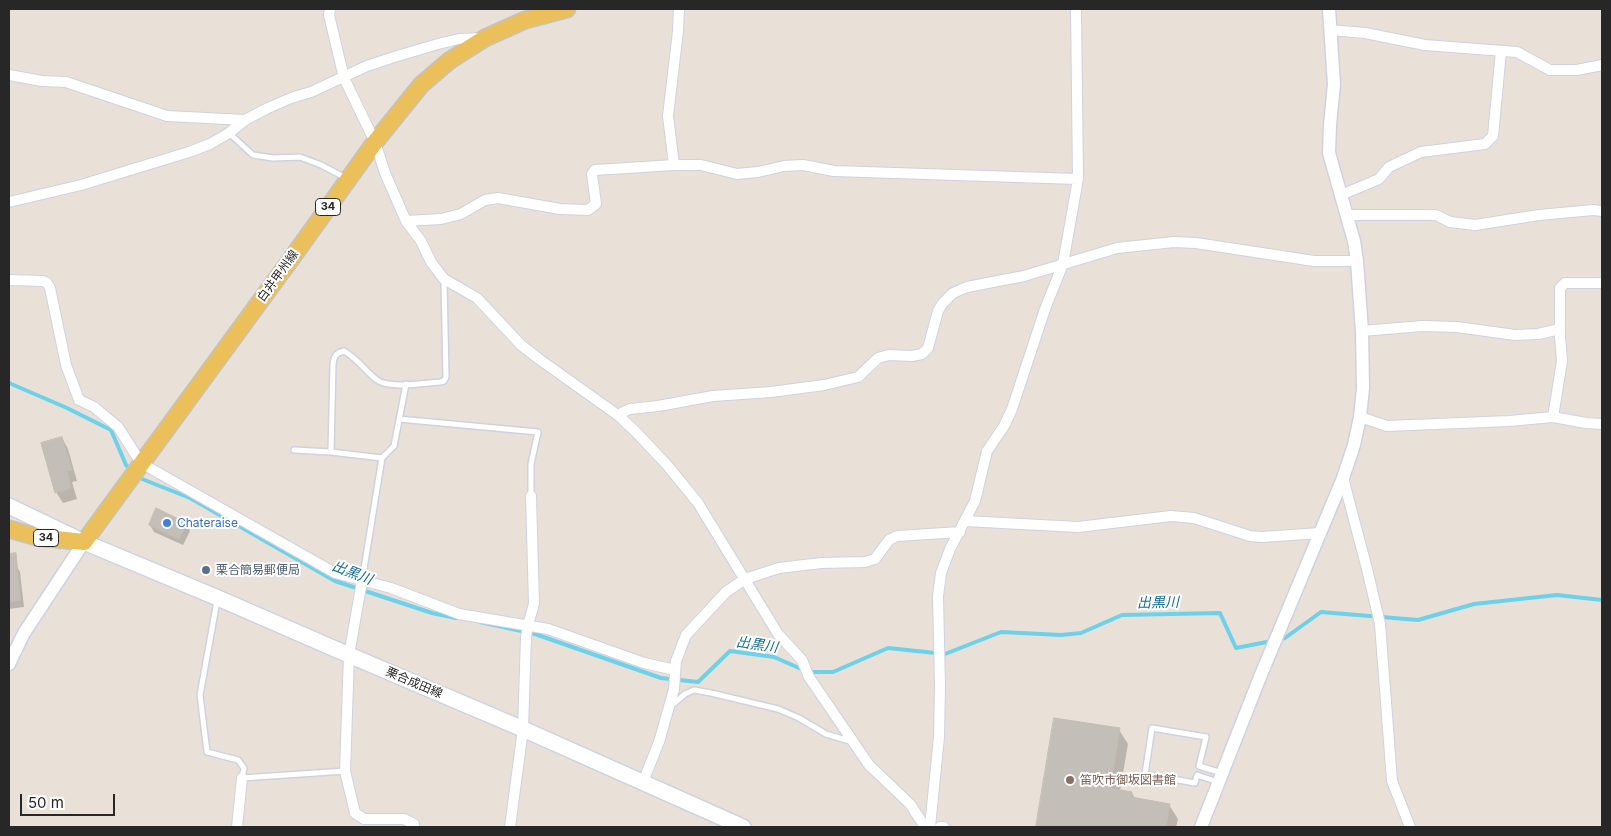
<!DOCTYPE html>
<meta charset="utf-8">
<style>
body{margin:0}
#map{position:relative;width:1611px;height:836px;overflow:hidden;background:#e9e1d8;font-family:Inter,sans-serif}
canvas{display:block}
.frame{position:absolute;inset:0;border:10px solid #272727;pointer-events:none}
.scale{position:absolute;left:20px;top:794px;width:95px;height:22px;box-sizing:border-box;border:2px solid #272727;border-top:0;padding-left:6px;font-size:15px;line-height:18px;white-space:nowrap;color:#272727;-webkit-text-stroke:4px #fff;paint-order:stroke}
</style>
<div id="map">
<canvas width="1611" height="836"></canvas>
<div class="frame"></div>
<div class="scale">50 m</div>
</div>
<script>
const context = document.querySelector('canvas').getContext('2d');
context.lineJoin = 'round';
function fill(path, color) { context.fillStyle = color; context.fill(path, 'evenodd'); }
function stroke(path, color, width, dash) { context.strokeStyle = color; context.lineWidth = width; context.lineCap = dash ? 'butt' : 'round'; context.setLineDash(dash || []); context.stroke(path); }
function label(font, color, halo, rows, align = 'center') {
  context.font = font + ' Inter,"Noto Sans JP",sans-serif'; context.lineWidth = 4; context.setLineDash([]); context.textBaseline = 'middle'; context.strokeStyle = halo; context.fillStyle = color; for (const [text, x, y, turn = 0] of rows) {
    context.save(); context.translate(x, y); context.rotate((+turn || 0) * Math.PI / 180); context.textAlign = isNaN(turn) ? turn : align; if (halo) context.strokeText(text, 0, 0); context.fillText(text, 0, 0); context.restore();
  }
}
const shadow = new Path2D(`
 M62,438L68,449L77,481L72,482L77,499L63,503L56,492Z
 M186,524L190,531L183,545L154,532L150,525Z
 M16,565L20,572L24,607L9,609V566Z
 M1055,719L1119,730L1128,744L1120,791L1132,793L1135,799L1169,805L1178,819L1176,827H1037Z`);
const stream = new Path2D(`
 M9,383L67,408L111,430L126,465L131,470
 M137,477L190,498L335,581L432,613L456,618
 M480,622L535,634L661,678L698,682L730,651L774,657L808,672H833L888,648L945,654L1001,632L1061,635L1081,633L1122,615L1220,613L1236,648L1272,641
 M1278,640L1285,638L1321,612L1418,620L1474,604L1557,595L1602,600`);
const building = new Path2D(`
 M62,437L72,470L67,471L71,488L55,493L41,443Z
 M156,508L187,523L179,539L149,525Z
 M16,553L20,600L9,602V554Z
 M1054,718L1120,728L1110,788L1132,792L1131,797L1170,804L1166,827H1036Z`);
const service = new Path2D(`
 M229,133L253,155L273,158L300,157L321,165L346,178
 M399,419L538,432L531,464V496
 M294,450L331,452L382,458
 M331,452L333,364C334,356 336,353 344,351C357,358 365,371 377,380C389,389 425,383 440,382L444,381L446,377L444,280
 M362,581L382,458L394,446L406,384
 M217,601L200,695L207,752L238,760L244,768L242,778L345,771
 M671,706L685,694L694,690L711,693L778,709L799,718L826,734L853,742
 M1218,782L1197,775L1195,783L1145,774L1152,728L1206,737L1199,766L1222,773`);
const minor = new Path2D(`
 M330,9L329,15L344,78L375,142L385,173L406,221L421,241L431,262L444,279L477,298L521,345L539,359L619,416L636,432L667,465L698,503L778,634L802,660L809,677L869,765L910,804L925,827
 M1330,30L1365,33L1425,45L1517,52L1550,70H1577L1602,65
 M9,75L42,81L66,82L167,116L245,120
 M674,165L668,116L678,31L679,9
 M1341,195L1379,179L1389,167L1421,152L1485,144L1493,136L1501,51
 M9,202L81,185L189,152L210,144L229,133L245,120L268,108L291,98L311,92L367,66L394,57L438,44L459,39L481,38
 M1347,215H1436L1450,222L1475,225L1539,215L1593,210L1602,211
 M406,221L441,219L461,214L485,200L498,198L560,209L588,210L596,204L592,174L595,170L674,165H701L737,174L758,172L784,166L803,165L834,171L1078,179
 M9,280L43,281L47,283L50,288L66,365L79,400L94,407L118,427L141,463L335,573L391,588L459,614L548,629L644,663L675,670
 M1362,331L1422,326L1457,327L1515,335L1538,334L1560,329
 M619,416L623,412L630,409L658,406L713,396L771,392L824,385L858,377L878,358L889,355L912,356L922,354L928,348L938,311L942,304L953,293L967,287L1024,276L1117,248L1174,242L1196,243L1314,261H1357
 M1360,417L1387,426L1509,421L1553,417L1586,423L1602,424
 M1553,417L1562,361L1560,336V288L1565,283H1602
 M1343,478L1367,569L1380,624L1392,781L1410,827
 M965,521L1078,527L1171,516L1194,518L1250,536L1262,537L1320,533
 M362,581L349,655L345,771L355,813L364,819H404L414,824V827
 M643,782L659,742L674,689L676,661L686,635L726,592L745,579L779,568L821,563L865,562L875,559L889,540L897,536L960,532
 M237,827L242,778
 M510,827L523,729L526,637L528,625L534,604L531,496
 M930,827L939,737L940,686L938,596L941,573L950,549L975,501L987,451L1004,426L1012,409L1045,309L1063,264L1078,179L1076,9
 M940,827H944`);
const tertiary = new Path2D(`
 M9,664L24,633L84,542
 M1201,827L1260,677L1343,478L1354,445L1360,417L1363,388L1362,331L1357,261L1354,241L1329,153L1330,125L1334,84L1329,9`);
const secondary = new Path2D(`
 M9,506L84,542L218,598L349,655L523,729L743,827`);
const primary = new Path2D(`
 M9,529L37,537L84,542L294,255L375,142L421,85L449,61L485,38L525,20L567,9`);
const markers = [
 [167,523,5,"#3f7fe0"],
 [206,570,5,"#5c6f8a"],
 [1070,780,5,"#8d6e63"]
];
const shields = [
 [328,207,25],
 [46,538,25]
];
const shieldNames = [
 ["34",328,207],
 ["34",46,538]
];
const streetNames = [
 ["白井甲州線",278,276,-54],
 ["栗合成田線",414,683,23]
];
const shopNames = [
 ["Chateraise",177,523]
];
const serviceNames = [
 ["栗合簡易郵便局",216,570]
];
const educationNames = [
 ["笛吹市御坂図書館",1080,780]
];
const waterNames = [
 ["出黒川",352,573,21],
 ["出黒川",1158,603,-1],
 ["出黒川",757,645,8]
];
fill(shadow, '#0003');
stroke(stream, '#6dd1ea', 4);
fill(building, '#c4beb8');
stroke(building, '#c4bdb2', 1);
stroke(service, '#ced2e0', 8);
stroke(minor, '#ced2e0', 12);
stroke(tertiary, '#ced2e0', 15);
stroke(secondary, '#ced2e0', 18);
stroke(primary, '#c3c3c3', 19);
stroke(service, '#fff', 5);
stroke(minor, '#fff', 10);
stroke(tertiary, '#fff', 12);
stroke(secondary, '#fff', 15);
stroke(primary, '#ebc05b', 16);
for (const [x, y, r, color] of markers) { const dot = new Path2D(); dot.arc(x, y, r, 0, 2 * Math.PI); context.fillStyle = color; context.fill(dot); stroke(dot, '#fff', 2); }
for (const [x, y, w] of shields) { const box = new Path2D(); box.roundRect(x - w / 2, y - 8.5, w, 17, 4); context.fillStyle = '#fff'; context.fill(box); stroke(box, '#272727', 1); }
label('bold 11px', '#272727', null, shieldNames);
label('12px', '#272727', '#fff', streetNames);
label('12px', '#366cbe', '#fff', shopNames, 'left');
label('12px', '#4e5e75', '#fff', serviceNames, 'left');
label('12px', '#785e54', '#fff', educationNames, 'left');
label('italic 14px', '#116d91', '#fff', waterNames);
</script>
